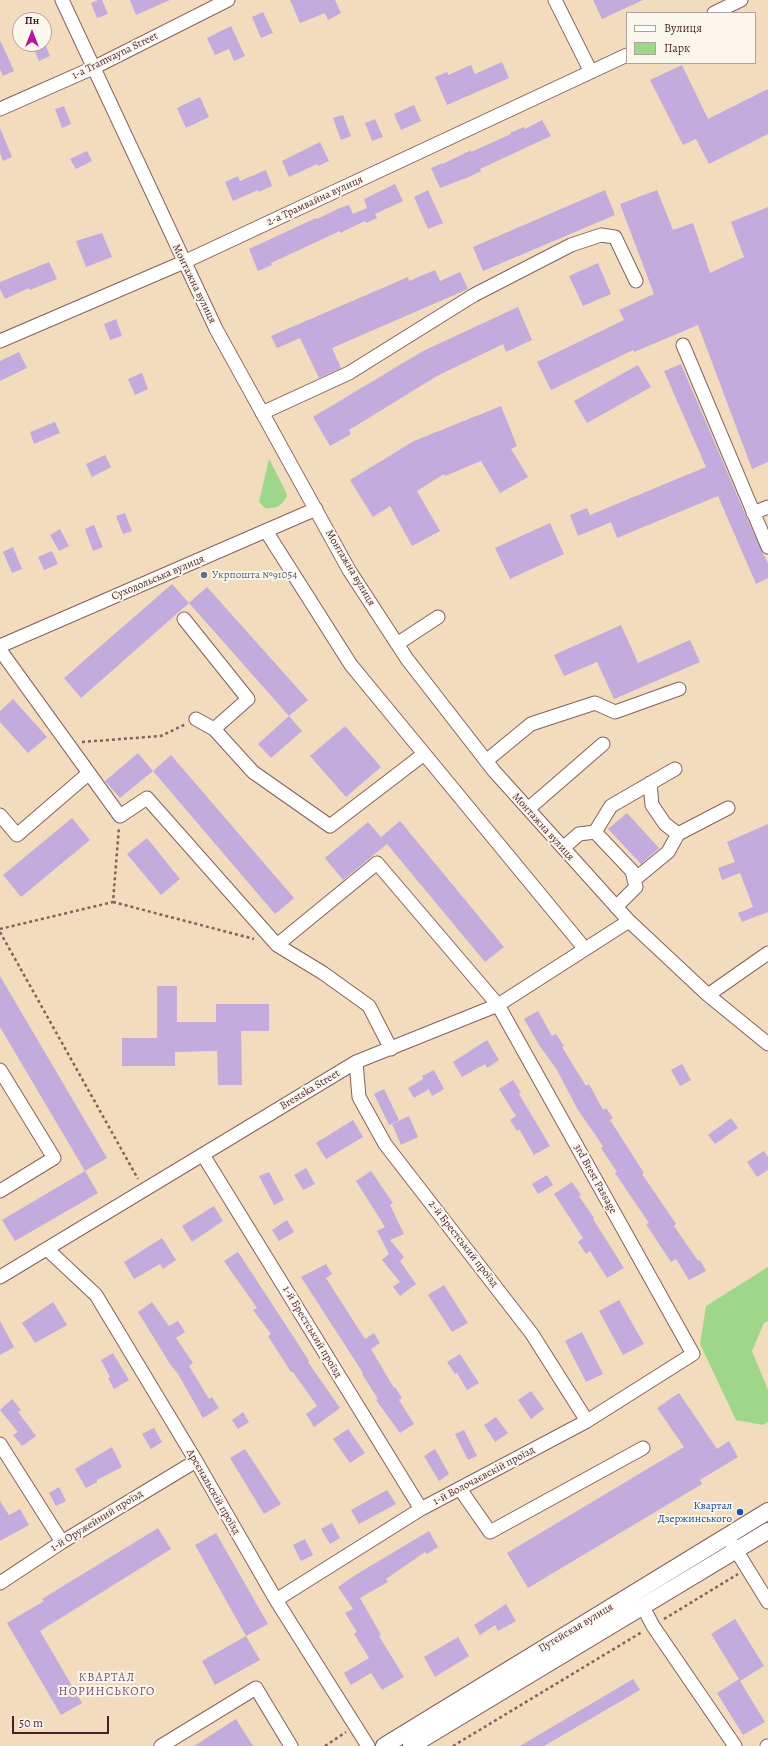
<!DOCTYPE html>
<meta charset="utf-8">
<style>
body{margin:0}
#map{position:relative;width:768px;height:1746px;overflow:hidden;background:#f2dcbd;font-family:Alegreya,serif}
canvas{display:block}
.legend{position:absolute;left:626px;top:12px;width:130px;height:52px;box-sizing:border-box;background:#fbf7ec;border:1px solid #b4a19f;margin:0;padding:5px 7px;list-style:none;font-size:12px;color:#4a1f2b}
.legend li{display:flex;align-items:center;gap:8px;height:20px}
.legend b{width:20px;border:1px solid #b4a19f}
.north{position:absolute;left:12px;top:12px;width:40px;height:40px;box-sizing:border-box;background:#fbf7ec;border:1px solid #b4a19f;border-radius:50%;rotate:0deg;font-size:11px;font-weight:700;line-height:16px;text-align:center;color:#4a1f2b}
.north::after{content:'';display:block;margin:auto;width:14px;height:18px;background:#b5179e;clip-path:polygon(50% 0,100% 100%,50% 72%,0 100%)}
.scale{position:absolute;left:12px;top:1716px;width:97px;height:18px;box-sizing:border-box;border:2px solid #4a1f2b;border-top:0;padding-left:5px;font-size:12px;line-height:14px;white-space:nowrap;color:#4a1f2b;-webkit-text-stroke:3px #fbf7ec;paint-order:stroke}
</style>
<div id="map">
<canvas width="768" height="1746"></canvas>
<ul class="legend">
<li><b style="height:5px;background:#fff"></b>Вулиця</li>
<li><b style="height:11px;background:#9ed789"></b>Парк</li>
</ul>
<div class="north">Пн</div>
<div class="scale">50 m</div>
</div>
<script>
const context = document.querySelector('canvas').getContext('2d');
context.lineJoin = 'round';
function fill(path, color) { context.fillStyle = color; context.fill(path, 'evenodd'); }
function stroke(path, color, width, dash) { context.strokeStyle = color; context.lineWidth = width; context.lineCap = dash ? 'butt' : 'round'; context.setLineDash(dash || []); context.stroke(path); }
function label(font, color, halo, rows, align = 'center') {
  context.font = font + ' Alegreya,serif'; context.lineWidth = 4; context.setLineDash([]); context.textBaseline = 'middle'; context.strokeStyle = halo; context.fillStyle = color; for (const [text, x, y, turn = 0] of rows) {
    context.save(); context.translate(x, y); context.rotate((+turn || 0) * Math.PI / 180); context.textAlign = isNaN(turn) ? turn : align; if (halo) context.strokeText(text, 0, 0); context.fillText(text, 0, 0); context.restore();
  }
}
const green = new Path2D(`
 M269,459L285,490L287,496C282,506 276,509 265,508L259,502Z
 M768,1267V1321L764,1323L752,1351L768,1390V1422L763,1425L736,1420L700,1344L706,1306Z`);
const building = new Path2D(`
 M98,0H102L108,14L97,18L91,3Z
 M130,0H170L136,15Z
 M290,0H335L341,13L328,20L325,13L300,23Z
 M593,0H643L602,19Z
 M263,12L273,33L261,38L252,17Z
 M231,26L245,56L234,61L229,49L215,55L207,38Z
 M0,40L14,71L3,76L0,69Z
 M32,44H45L50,56L39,61Z
 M502,62L509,78L447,105L435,77L447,72L448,75L471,65L475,74Z
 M682,65L708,119L768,89V134L709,164L696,139L683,145L650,80Z
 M200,97L209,117L186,128L177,108Z
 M414,105L421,121L401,130L394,114Z
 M64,106L71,124L62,128L55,109Z
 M343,115L351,136L341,140L333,118Z
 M375,119L383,137L372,141L365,123Z
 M542,120L551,136L480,169L481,171L469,177L440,188L431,168L443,163V164L471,150V152L511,134L510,133L524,127L525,129Z
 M0,128L12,157L3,161L0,153Z
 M320,142L329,161L318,166L317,164L289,177L282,161Z
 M87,151L92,161L76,169L70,159Z
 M266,170L272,186L258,192V190L233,201L225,182L238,176L240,181Z
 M395,184L403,201L375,214L377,218L366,223L365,221L340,233V231L271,263L272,265L258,271L249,249L316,218L317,219L342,207L349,205L353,214L367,208L364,199Z
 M428,190L443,223L428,229L414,197Z
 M605,190L615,215L483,271L473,247Z
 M657,190L673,230L693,223L710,273L744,257L731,222L768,207V462L752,469L698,325L634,352L633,350L551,390L537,362L624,320L619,310L654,294L620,204Z
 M102,233L112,257L86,267L76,241Z
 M49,262L57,279L30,290L29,288L5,299L0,289V282Z
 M598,263L611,294L583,306L569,276Z
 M435,270L440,281L460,272L468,289L332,348L341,368L319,378L300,338L277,348L271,336L408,277L409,281Z
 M518,307L532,340L506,352L503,344L437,376L349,430L351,434L330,446L313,417L423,351Z
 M116,319L122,336L110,340L104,324Z
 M19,352L27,368L0,381V361Z
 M681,364L746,516L768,564V578L756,584L718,496L617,538L611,522L578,536L570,515L587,508L590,515L706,467L664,371Z
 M638,365L651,387L587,423L574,401Z
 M142,373L148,389L135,395L128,379Z
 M501,406L517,446L511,449L528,477L500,493L481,461L445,476L444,474L417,491L440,531L412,546L390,506L373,517L350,480L414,441Z
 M55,422L60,433L34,444L30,432Z
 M105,455L111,467L92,477L86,464Z
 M125,513L132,531L123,534L116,516Z
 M550,523L564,554L510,579L495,548Z
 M94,525L103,547L93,551L85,529Z
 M60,529L69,546L59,551L50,535Z
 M13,547L22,569L12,573L3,552Z
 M52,551L58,564L44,570L38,557Z
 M172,584L189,603L81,698L64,678Z
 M207,587L308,700L289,716L189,603Z
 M621,625L638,663L690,640L700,662L614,699L597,662L564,676L554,655Z
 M13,699L47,737L28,753L0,722V711Z
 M289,716L302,731L271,758L258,744Z
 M345,726L381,767L346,797L310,756Z
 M138,753L153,771L120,798L105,781Z
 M171,755L294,898L275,914L153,771Z
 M627,813L659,848L641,864L608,829Z
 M72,818L90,840L21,897L3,875Z
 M400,821L504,947L485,962L387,844L343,880L325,858L368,822L381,837Z
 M768,824V912L742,922L738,913L753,907L740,873L722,880L718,868L735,862L727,842Z
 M147,838L180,879L161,895L127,854Z
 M0,976L107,1158L85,1171L0,1027Z
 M157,986H177V1022H216V1004H269V1031H241L242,1085H218L217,1051L175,1052V1066H122V1038H157Z
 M538,1011L552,1036L556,1034L564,1046L562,1047L586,1086L589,1084L603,1110L606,1108L613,1118L610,1120L644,1173L642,1174L676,1224L674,1226L698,1261L700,1260L706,1271L689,1280L676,1259L671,1262L655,1238L646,1224L649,1223L615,1173L617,1172L601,1148L603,1146L578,1110L557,1070L539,1045L524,1019Z
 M487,1040L499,1060L487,1068L485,1064L462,1077L453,1062Z
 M682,1064L691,1080L680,1086L671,1070Z
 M434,1070L444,1089L432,1096L429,1089L414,1098L408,1088L423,1079L422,1076Z
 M513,1080L521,1093L519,1094L550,1146L534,1155L519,1129L517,1131L510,1120L516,1116L499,1089Z
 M384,1089L399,1120L389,1125L374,1094Z
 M409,1116L418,1137L401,1145L392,1124Z
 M731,1118L738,1128L715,1144L708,1135Z
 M353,1120L363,1137L326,1159L316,1143Z
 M764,1151L768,1157V1170L757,1177L747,1162Z
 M306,1168L315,1184L303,1190L294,1175Z
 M85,1171L98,1193L15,1241L2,1220Z
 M371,1171L393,1203L390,1205L404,1234L390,1240L404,1257L400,1261L416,1284L400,1296L393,1287L400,1282L382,1260L389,1254L377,1231L385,1227L356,1181Z
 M269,1172L284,1200L274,1205L259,1176Z
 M547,1175L553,1185L538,1194L532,1184Z
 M572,1182L581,1195L579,1196L594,1218L593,1219L624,1268L607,1278L590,1251L586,1254L578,1242L583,1238L554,1194Z
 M214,1206L223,1221L192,1242L182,1226Z
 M287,1220L294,1232L279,1241L272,1230Z
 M162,1238L176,1260L163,1269L160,1264L134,1279L124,1262Z
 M238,1252L293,1336L309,1361L308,1362L340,1408L314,1427L306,1414L317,1406L293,1372H291L268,1336L271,1334L253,1310L257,1308L224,1261Z
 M326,1264L332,1274L326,1278L365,1339L374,1333L380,1343L371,1349L394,1388L395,1387L402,1398L399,1400L414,1424L400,1433L376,1400L378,1399L362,1374L363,1373L301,1277Z
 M444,1285L468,1323L452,1332L428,1295Z
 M619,1300L644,1344L623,1355L599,1311Z
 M53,1302L67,1325L35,1343L22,1323Z
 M152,1302L169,1326L178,1321L185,1332L176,1338L193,1363L189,1366L209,1399L212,1397L219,1408L203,1418L178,1374L170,1364L138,1312Z
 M0,1321L14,1347L0,1355Z
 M582,1332L603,1374L586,1382L565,1341Z
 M113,1353L129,1380L114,1389L108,1378L110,1377L101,1360Z
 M460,1354L479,1383L467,1390L457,1373L455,1374L447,1362Z
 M531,1391L544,1409L531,1419L518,1400Z
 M679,1393L717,1449L729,1441L738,1457L700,1480L702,1484L528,1588L507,1553L684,1447L657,1408Z
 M12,1399L21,1410L18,1412L36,1436L22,1446L13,1435L18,1432L0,1410Z
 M243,1412L249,1422L238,1429L232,1420Z
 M496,1417L508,1433L495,1442L484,1425Z
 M154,1428L162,1442L151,1449L142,1434Z
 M348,1429L365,1453L350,1463L333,1439Z
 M464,1430L477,1456L468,1460L455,1434Z
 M112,1447L122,1467L97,1480V1482L86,1488L75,1469Z
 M245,1449L281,1504L264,1514L230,1458Z
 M435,1449L449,1474L439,1481L424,1456Z
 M59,1487L66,1501L56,1506L49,1493Z
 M387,1490L396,1504L359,1524L351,1510Z
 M0,1501L9,1515L20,1509L29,1525L0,1541Z
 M332,1523L340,1538L330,1544L321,1529Z
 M158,1528L171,1549L40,1631L82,1703L61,1715L7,1623L44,1601L42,1599Z
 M429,1531L438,1547L427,1554L425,1552L386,1579L388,1582L360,1598L381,1635L379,1636L404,1677L382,1690L371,1673L351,1685L344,1673L369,1658L354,1634L357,1632L345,1613L353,1609L338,1587L357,1574Z
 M216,1533L268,1624L246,1636L195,1545Z
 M305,1539L313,1555L301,1561L293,1545Z
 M506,1604L516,1621L498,1631L495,1625L480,1635L474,1625Z
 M735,1619L764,1666L740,1681L765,1722L743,1735L717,1693L739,1679L711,1634Z
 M246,1636L260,1660L215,1685L202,1661Z
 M458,1637L469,1656L435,1677L424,1657Z
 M633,1679L640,1690L544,1746H520Z
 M236,1719L253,1746H194Z`);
const path = new Path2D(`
 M82,742L161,736L186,724
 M113,902L254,939
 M0,929L113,902L119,827
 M0,932L138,1179
 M664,1619L738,1574
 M325,1746L346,1732
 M453,1746L642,1632`);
const minor = new Path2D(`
 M62,0L216,329L349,570L407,659L494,771L629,921L708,995L768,1044
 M555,0L591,72
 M714,13L741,0
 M0,109L93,68L228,0
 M0,341L184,262L627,55
 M683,345L768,547
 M262,413L349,373L474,295L571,245L601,235L615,237L636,281
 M753,513L768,507
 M266,531L351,665L585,949
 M184,619L248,699L214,729
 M397,644L438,617
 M0,646L316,509
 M0,650L120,816L147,798L277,945L377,863L498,1005L693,1354L587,1421L421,1509L276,1600
 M196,719L214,729L253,772L330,826L424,754
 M486,761L531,724L595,703L615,712L679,689
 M650,783L652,805L665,824L678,834
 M528,809L603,744
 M0,815L17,835L89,773
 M595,832L611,806L675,769
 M563,848L579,834L595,832L632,871L636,887L616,907
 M634,880L668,852L678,834L728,808
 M277,945L323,973L369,1006L391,1049
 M708,995L768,953
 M356,1062L359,1097L385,1144L532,1334L587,1421
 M0,1070L54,1158L0,1191
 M203,1155L421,1509
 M47,1249L96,1295L196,1461L276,1600L368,1746
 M0,1277L356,1062L498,1005L629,921
 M0,1444L62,1542
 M460,1489L490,1532L643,1448
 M731,1542L768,1602
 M0,1583L62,1542L196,1461
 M643,1607L653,1626L735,1746
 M161,1746L256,1688L291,1746
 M767,1746H768`);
const major = new Path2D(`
 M384,1746L768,1511
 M411,1746L768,1531`);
const markers = [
 [204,575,4,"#5c6f8a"],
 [740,1512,4,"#1a4fb4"]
];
const streetNames = [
 ["1-a Tramvayna Street",115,56,-26],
 ["2-а Трамвайна вулиця",315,201,-25],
 ["Монтажна вулиця",194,284,64],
 ["Монтажна вулиця",350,568,59],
 ["Суходольська вулиця",158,578,-23],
 ["Монтажна вулиця",543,827,48],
 ["Brestska Street",310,1090,-31],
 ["3rd Brest Passage",595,1179,61],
 ["2-й Брестський проїзд",463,1244,52],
 ["1-й Брестський проїзд",312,1332,59],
 ["1-й Волочаєвскій проїзд",484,1476,-28],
 ["Арсєнальскій проїзд",213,1492,60],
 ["1-й Оружейний проїзд",97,1521,-32],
 ["Путєйская вулиця",576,1628,-31]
];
const serviceNames = [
 ["Укрпошта №91054",212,575]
];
const transitNames = [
 ["Квартал",732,1506],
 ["Дзержинського",732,1519]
];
const neighbourhoodNames = [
 ["КВАРТАЛ",107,1678],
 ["НОРИНСЬКОГО",107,1692]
];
fill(green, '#9ed789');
fill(building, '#c3abdd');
stroke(minor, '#85615e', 15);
stroke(major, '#85615e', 18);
stroke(path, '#85615e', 2.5, [3, 3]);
stroke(minor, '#fff', 13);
stroke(major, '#fff', 16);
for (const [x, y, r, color] of markers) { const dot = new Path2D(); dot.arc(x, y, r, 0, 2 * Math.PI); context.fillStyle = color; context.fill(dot); stroke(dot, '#fbf7ec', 1.5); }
label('11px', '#4a1f2b', '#fbf7ec', streetNames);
label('11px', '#4e5e75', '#fbf7ec', serviceNames, 'left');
label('11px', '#164399', '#fbf7ec', transitNames, 'right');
context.letterSpacing = '1px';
label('12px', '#745069', '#fbf7ec', neighbourhoodNames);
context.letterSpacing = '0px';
</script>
